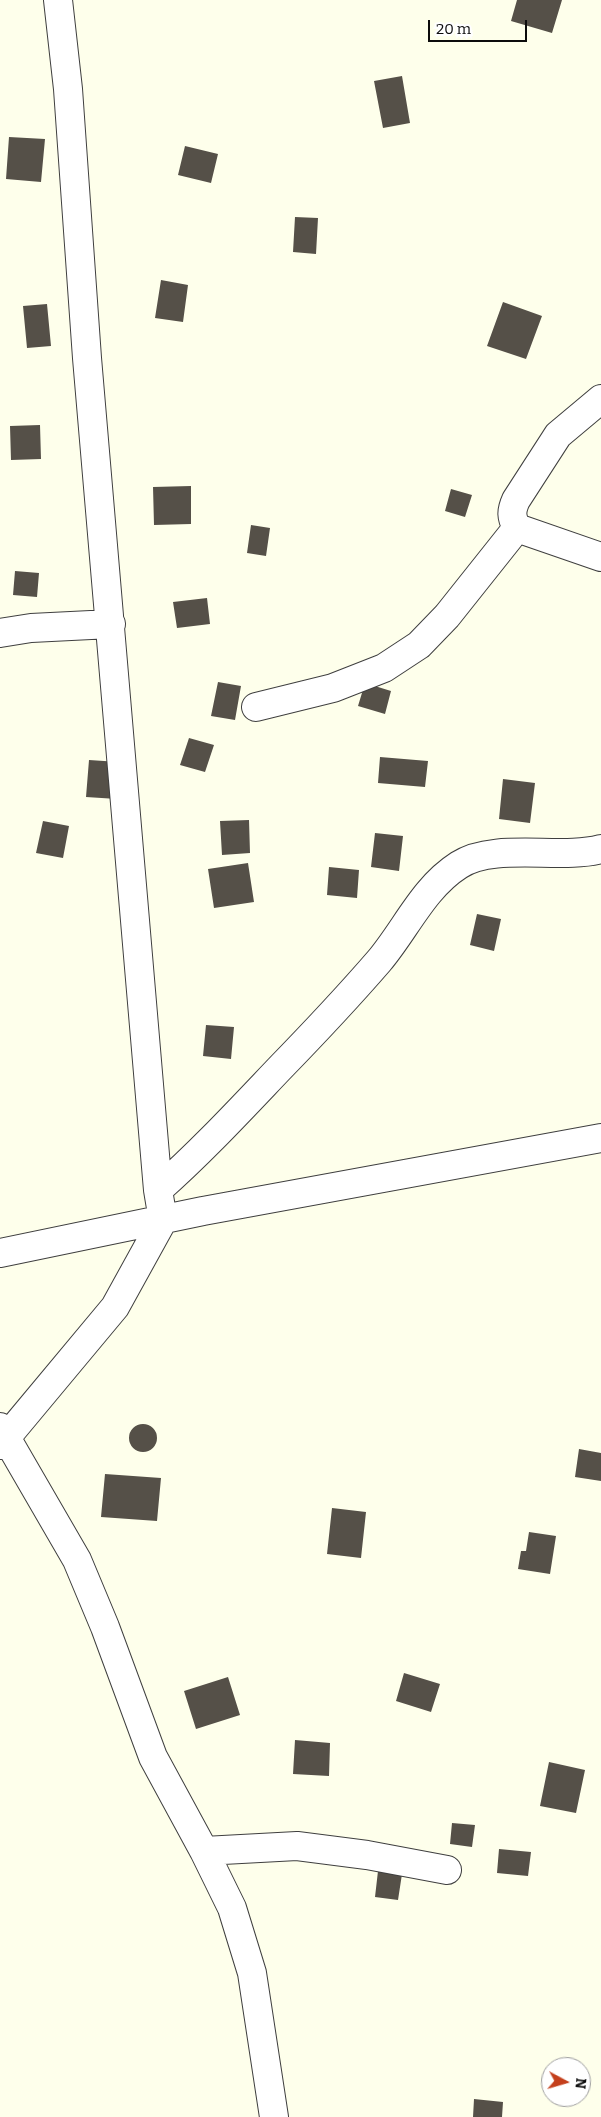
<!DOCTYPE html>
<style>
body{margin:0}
#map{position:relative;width:601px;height:2117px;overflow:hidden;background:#feffeb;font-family:Bitter,serif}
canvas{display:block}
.north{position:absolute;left:541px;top:2057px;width:50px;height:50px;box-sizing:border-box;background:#fff;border:1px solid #9e9e9e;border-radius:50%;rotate:96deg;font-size:14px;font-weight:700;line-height:20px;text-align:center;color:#0c0c0c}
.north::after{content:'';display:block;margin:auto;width:18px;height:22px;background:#c4401c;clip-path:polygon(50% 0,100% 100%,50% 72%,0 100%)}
.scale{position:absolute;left:428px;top:20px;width:99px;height:22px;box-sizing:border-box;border:2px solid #0c0c0c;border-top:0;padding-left:6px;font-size:15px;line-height:18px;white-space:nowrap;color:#0c0c0c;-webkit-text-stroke:4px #fff;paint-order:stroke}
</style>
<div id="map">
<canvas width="601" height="2117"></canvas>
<div class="north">N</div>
<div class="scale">20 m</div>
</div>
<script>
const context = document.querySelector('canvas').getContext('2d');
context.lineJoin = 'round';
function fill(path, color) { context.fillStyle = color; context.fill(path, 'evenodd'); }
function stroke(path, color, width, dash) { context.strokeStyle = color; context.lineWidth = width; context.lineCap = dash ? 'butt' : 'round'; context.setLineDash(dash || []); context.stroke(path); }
const building = new Path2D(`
 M517,0H562L552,33L511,21Z
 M402,76L410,123L383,128L374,81Z
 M9,137L45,139L41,182L6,179Z
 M185,146L218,154L211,183L178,175Z
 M295,217L318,218L316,254L293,252Z
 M161,280L188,285L183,322L155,318Z
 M503,302L542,316L526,359L487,346Z
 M47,304L51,346L27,348L23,306Z
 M40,425L41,459L11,460L10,426Z
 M191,486V524L154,525L153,487Z
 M451,489L472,495L465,517L445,511Z
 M251,525L270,528L266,556L247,553Z
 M15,571L39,573L37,597L13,595Z
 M207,598L210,624L177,628L173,602Z
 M218,682L241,686L235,720L211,716Z
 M365,683L391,691L385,714L358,706Z
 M189,738L214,745L205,772L180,765Z
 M380,757L428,761L425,787L378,783Z
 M89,760L119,762L117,799L86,797Z
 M503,779L535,783L530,823L499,819Z
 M249,820L250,853L222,855L220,821Z
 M43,821L69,826L63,858L36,853Z
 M375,833L403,836L399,871L371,867Z
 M248,863L254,902L214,908L208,869Z
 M329,867L359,870L357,898L327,895Z
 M477,914L501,919L494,951L470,945Z
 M206,1025L234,1027L231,1059L203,1056Z
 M129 1438a14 14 0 1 1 28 0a14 14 0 1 1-28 0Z
 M579,1449L601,1453V1481L575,1477Z
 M105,1474L161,1478L157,1521L101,1517Z
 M332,1508L366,1512L361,1558L327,1554Z
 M529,1532L556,1536L550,1574L518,1569L521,1551H526Z
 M404,1673L440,1684L431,1712L396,1701Z
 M228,1677L240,1715L196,1729L184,1691Z
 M295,1740L330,1743L329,1776L293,1774Z
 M549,1762L585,1770L576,1813L540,1806Z
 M452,1823L475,1825L472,1847L450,1844Z
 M499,1849L531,1852L528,1876L497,1873Z
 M378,1871L402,1874L398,1900L375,1897Z
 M474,2099L503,2102L502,2117H473Z`);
const minor = new Path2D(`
 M601,399L558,435L516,500C511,511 511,517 517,528L601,557
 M0,633L31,628L111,624
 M256,707L333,688L384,668L419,645L447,616L517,528
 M158,1190C201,1152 239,1111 279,1069C313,1034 347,998 379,961C406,929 423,888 459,865C494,842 561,860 601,849
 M0,1253L203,1211L601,1138
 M0,1427L77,1560L105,1627L153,1757L204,1851L232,1908L252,1973L274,2117
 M0,1445L115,1307L163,1220L158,1190L87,358L68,89L58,0
 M204,1851L297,1846L367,1855L447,1870`);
fill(building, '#555048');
stroke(minor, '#3f3f3f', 30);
stroke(minor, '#fff', 28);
</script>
